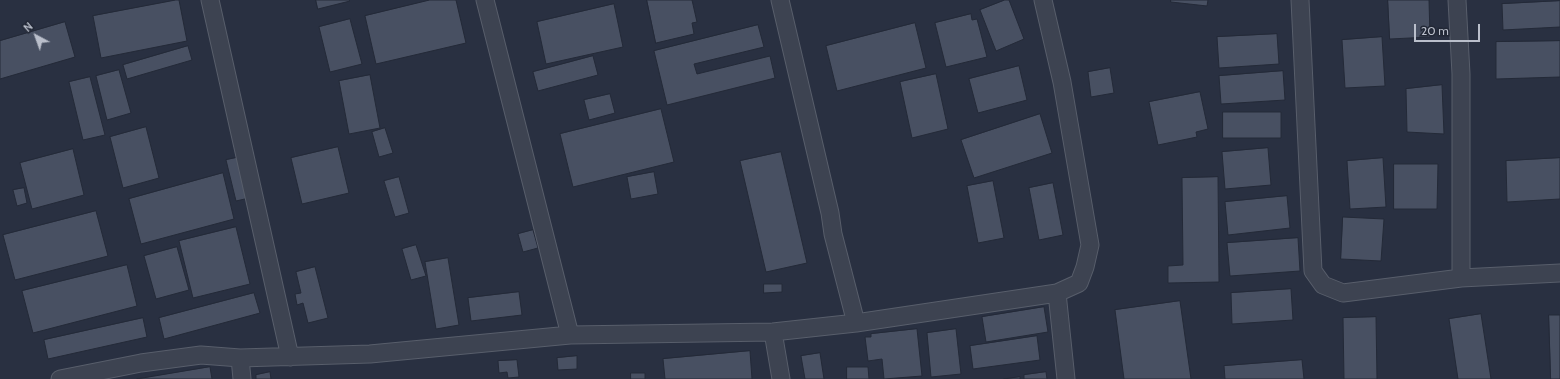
<!DOCTYPE html>
<style>
body{margin:0}
#map{position:relative;width:1560px;height:379px;overflow:hidden;background:#293041;font-family:Cabin,sans-serif}
canvas{display:block}
.north{position:absolute;left:16px;top:16px;width:40px;height:40px;-webkit-text-stroke:3px #222836;paint-order:stroke;rotate:319deg;font-size:11px;font-weight:700;line-height:16px;text-align:center;color:#babfcb}
.north::after{content:'';display:block;margin:auto;width:14px;height:18px;background:#babfcb;clip-path:polygon(50% 0,100% 100%,50% 72%,0 100%)}
.scale{position:absolute;left:1414px;top:24px;width:66px;height:18px;box-sizing:border-box;border:2px solid #babfcb;border-top:0;padding-left:5px;font-size:12px;line-height:14px;white-space:nowrap;color:#babfcb;-webkit-text-stroke:3px #222836;paint-order:stroke}
</style>
<div id="map">
<canvas width="1560" height="379"></canvas>
<div class="north">N</div>
<div class="scale">20 m</div>
</div>
<script>
const context = document.querySelector('canvas').getContext('2d');
context.lineJoin = 'round';
function fill(path, color) { context.fillStyle = color; context.fill(path, 'evenodd'); }
function stroke(path, color, width, dash) { context.strokeStyle = color; context.lineWidth = width; context.lineCap = dash ? 'butt' : 'round'; context.setLineDash(dash || []); context.stroke(path); }
const building = new Path2D(`
 M176,0H179L187,41L101,58L93,16Z
 M316,0H349L350,1L318,9Z
 M430,0H456L466,43L376,64L365,16Z
 M647,0H692L697,22L692,23L694,34L656,43Z
 M1005,0H1009L1024,39L996,51L980,10Z
 M1171,0H1208L1207,6L1171,2Z
 M1388,0H1429L1430,37L1390,39Z
 M1560,1V27L1503,30L1502,4Z
 M614,4L623,47L546,64L537,22Z
 M971,14L972,20L977,19L987,57L946,67L935,23Z
 M350,19L362,64L330,72L319,27Z
 M65,22L75,57L0,79V41Z
 M915,23L926,68L837,91L826,46Z
 M758,25L764,47L694,64L697,74L770,56L775,78L667,105L654,51Z
 M1277,34L1279,64L1219,68L1217,37Z
 M1382,37L1385,86L1345,88L1342,40Z
 M1560,41V77L1496,79V42Z
 M188,46L192,60L127,79L123,65Z
 M593,56L598,75L538,91L533,72Z
 M1019,66L1027,100L978,113L969,79Z
 M1110,68L1114,93L1091,97L1088,72Z
 M119,70L131,113L107,120L96,76Z
 M1283,71L1285,100L1221,104L1219,76Z
 M936,74L948,129L912,138L900,82Z
 M370,75L380,128L349,134L339,81Z
 M90,77L105,135L83,140L69,82Z
 M1442,85L1444,134L1407,132L1406,89Z
 M1200,92L1208,129L1196,132L1197,137L1158,145L1149,102Z
 M610,94L615,113L589,120L584,100Z
 M661,109L674,162L573,187L560,134Z
 M1223,112H1281V138H1223Z
 M1040,114L1052,153L974,178L961,140Z
 M146,127L159,178L123,188L110,137Z
 M385,128L393,153L379,157L372,132Z
 M338,147L349,193L302,204L291,158Z
 M1268,148L1271,185L1225,189L1222,152Z
 M73,149L84,195L32,209L20,163Z
 M781,152L807,263L766,272L740,161Z
 M240,157L249,198L236,201L226,160Z
 M1383,158L1386,207L1350,209L1347,161Z
 M1560,158V199L1507,202L1506,161Z
 M1394,164H1438L1437,209H1394Z
 M654,172L658,194L631,199L627,177Z
 M223,173L234,219L141,244L129,199Z
 M399,177L409,213L395,217L384,181Z
 M1218,177L1219,282L1168,283V266L1183,265L1182,178Z
 M993,181L1004,238L978,243L967,186Z
 M1053,183L1063,235L1039,240L1029,188Z
 M24,188L27,203L17,206L13,190Z
 M1287,196L1290,228L1228,235L1225,202Z
 M96,211L108,256L15,280L3,235Z
 M1343,217L1384,219L1381,261L1341,259Z
 M236,227L250,284L193,298L179,241Z
 M533,230L538,248L523,252L518,234Z
 M1298,238L1300,271L1230,276L1227,243Z
 M416,245L426,276L411,280L402,249Z
 M177,247L189,290L156,299L144,256Z
 M448,258L459,325L436,329L425,262Z
 M127,265L137,306L33,333L22,291Z
 M315,267L328,318L308,323L303,303L297,305L295,294L301,293L296,272Z
 M764,284H782V292L764,293Z
 M1291,289L1293,320L1232,324L1231,293Z
 M519,292L522,315L471,321L468,298Z
 M254,293L260,313L164,339L159,318Z
 M1180,301L1191,379H1124L1115,310Z
 M1044,307L1048,332L986,342L982,317Z
 M1481,314L1491,379H1458L1449,319Z
 M1549,315H1560V379H1551Z
 M1376,317L1377,379H1344L1343,318Z
 M143,318L147,337L48,359L44,340Z
 M917,329L922,376L884,379L882,359L868,361L865,337H871V334Z
 M956,329L961,374L931,377L927,333Z
 M1037,336L1040,360L973,369L970,346Z
 M750,351L752,379H665L663,359Z
 M820,353L824,379H805L801,356Z
 M577,356V369L558,370L557,358Z
 M517,360L519,377L508,378L507,372L499,373L498,361Z
 M1302,360L1304,379H1225L1224,366Z
 M210,367L212,379H137Z
 M847,367H868L869,379H847Z
 M270,372L271,379H256V375Z
 M1046,372L1047,379H1024V375Z
 M631,373H645V379H631Z
 M1020,377V379H1004Z`);
const street = new Path2D(`
 M210,0L290,357
 M485,0L570,335
 M780,0L830,213L833,234L856,323
 M1300,0L1313,271L1323,285L1343,293L1461,278L1560,273
 M1457,0L1461,74V278
 M1057,293L1066,379
 M773,332L781,379
 M240,358L242,379
 M60,379L141,363L201,355L240,358L370,354L570,335L773,332L856,323L1057,293L1079,283L1085,267L1090,245L1062,82L1043,0`);
fill(building, '#485062');
stroke(building, '#242a38', 1);
stroke(street, '#585e6b', 19);
stroke(street, '#3d4351', 17);
</script>
